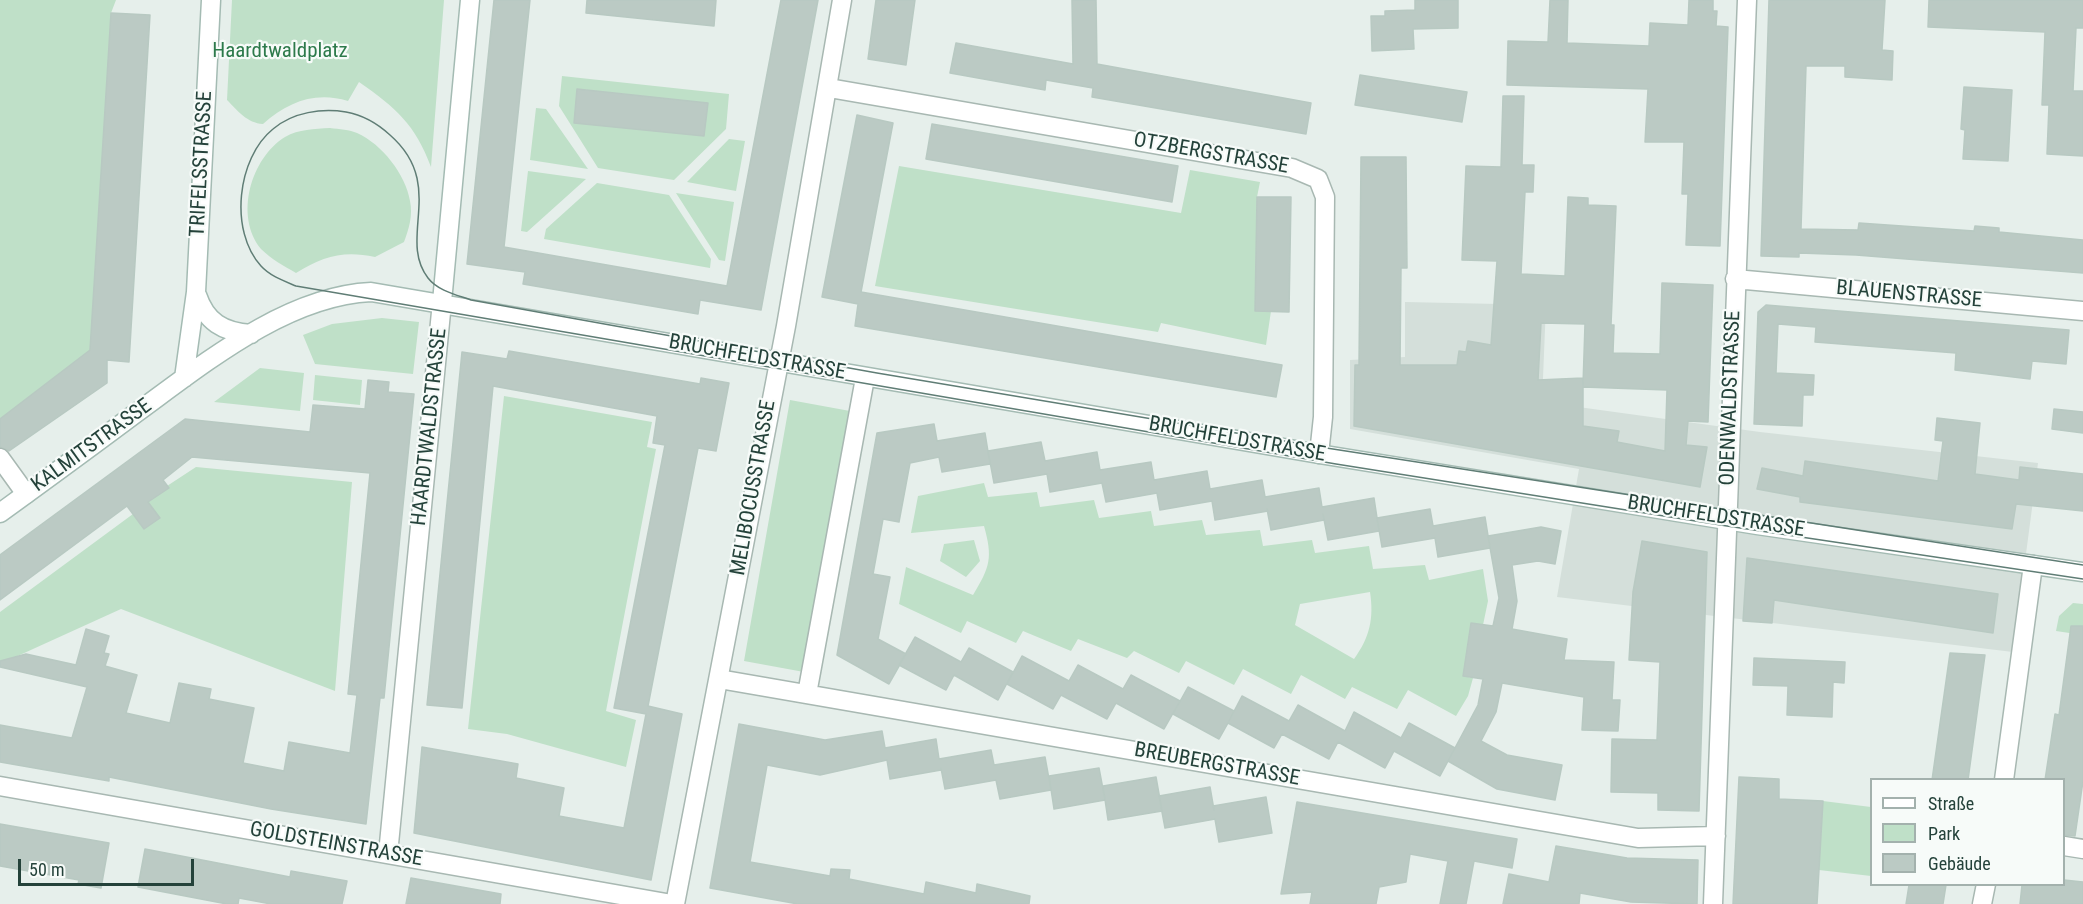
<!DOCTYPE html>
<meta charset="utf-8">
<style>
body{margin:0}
#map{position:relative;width:2083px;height:904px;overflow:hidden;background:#e6efeb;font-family:"Roboto Condensed",sans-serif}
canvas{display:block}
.legend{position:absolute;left:1870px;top:778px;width:195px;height:108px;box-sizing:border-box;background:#f7fbf9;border:2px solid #a3b1ad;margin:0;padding:8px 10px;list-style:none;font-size:18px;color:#24423a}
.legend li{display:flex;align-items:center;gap:12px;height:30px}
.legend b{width:30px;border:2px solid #a3b1ad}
.scale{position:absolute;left:18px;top:859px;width:176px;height:27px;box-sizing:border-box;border:3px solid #24423a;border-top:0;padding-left:8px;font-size:18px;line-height:21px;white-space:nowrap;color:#24423a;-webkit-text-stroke:4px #f7fbf9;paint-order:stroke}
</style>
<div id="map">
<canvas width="2083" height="904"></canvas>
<ul class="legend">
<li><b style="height:8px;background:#fff"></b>Straße</li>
<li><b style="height:16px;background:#bfe0c8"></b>Park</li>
<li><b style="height:16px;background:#bbcac4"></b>Gebäude</li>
</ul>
<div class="scale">50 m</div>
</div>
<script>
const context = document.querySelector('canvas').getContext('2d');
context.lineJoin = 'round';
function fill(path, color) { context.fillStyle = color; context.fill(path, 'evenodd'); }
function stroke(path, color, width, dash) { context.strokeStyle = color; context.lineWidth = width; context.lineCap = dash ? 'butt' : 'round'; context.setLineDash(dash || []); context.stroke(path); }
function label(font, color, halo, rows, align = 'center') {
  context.font = font + ' "Roboto Condensed",sans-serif'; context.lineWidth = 4.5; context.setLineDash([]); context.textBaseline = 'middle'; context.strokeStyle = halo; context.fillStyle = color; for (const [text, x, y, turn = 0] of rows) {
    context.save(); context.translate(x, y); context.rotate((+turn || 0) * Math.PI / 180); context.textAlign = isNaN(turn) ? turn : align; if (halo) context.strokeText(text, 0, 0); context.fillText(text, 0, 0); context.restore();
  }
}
const built = new Path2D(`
 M1405,302L1546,305L1542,402L1760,432L2038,463L2013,652L1557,597L1579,469L1350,429V360L1405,357Z`);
const green = new Path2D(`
 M0,0H116L111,13L90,359L0,419Z
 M232,0H444L431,167C415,124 396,108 359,82L348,101C315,91 288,102 263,124C247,123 238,111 227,100Z
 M562,76L729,94L726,129L674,180L598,168L559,106ZM578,89L707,103L704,135Z
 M536,108L546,109L588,169L530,160Z
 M330,128C339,129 350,130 357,133C382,144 406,175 410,201C413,215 409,229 404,242L375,257C344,250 323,256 296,273C284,266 271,259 261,249C234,216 251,158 285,137C299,129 314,129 330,128Z
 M729,139L745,141L736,191L687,182Z
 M899,166L1181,213L1190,170L1260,182L1257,197L1255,311H1271L1266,345L1161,323L1158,332L875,286Z
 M528,171L586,179L527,232L521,231Z
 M597,183L669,195L711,259L710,268L544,239L546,229Z
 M676,193L734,202L725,261L719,260Z
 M382,318L419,322L413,374L315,364L303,335L332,324Z
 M260,368L304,373L300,411L214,402Z
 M315,375L362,380L360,405L313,400Z
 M504,396L652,422L647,447L656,449L606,711L636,720L626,767L507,734L468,729Z
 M790,400L850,411L804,672L744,661Z
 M196,467L352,482L335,691L121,609L0,664V612L133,514L159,517L148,502L168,488L167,486Z
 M984,483L988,497L1037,492L1040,507L1094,500L1099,518L1151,511L1154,526L1202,520L1206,535L1260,530L1263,546L1312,540L1315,553L1369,546L1373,569L1425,565L1429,580L1483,569L1488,601L1483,625L1471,623L1463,676L1473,678L1468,696L1456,716L1408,690L1397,709L1352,687L1345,699L1301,675L1291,694L1243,669L1234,685L1186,661L1179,673L1134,651L1127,658L1078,639L1071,651L1023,631L1016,643L967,621L961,633L899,604L906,567L973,595C990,567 993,558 984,526L911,533L918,496ZM1370,592C1374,618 1370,637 1354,659L1295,625L1300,604Z
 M974,540L980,561L966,577L940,561L944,544Z
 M2073,603L2083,604V635L2056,631L2059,616Z
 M1823,801L1871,807V876L1819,870Z`);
const building = new Path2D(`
 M494,0H530L504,247L727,286L781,0H818L761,310L700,300L698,314L523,284L525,272L467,264Z
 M587,0H716L714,26L586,13Z
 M876,0H915L906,65L868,59Z
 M1072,0H1096L1097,64L1311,103L1306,134L1092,97L1093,88L1046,80L1045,90L950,73L956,43L1073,64Z
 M1415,0H1458V28L1413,29L1414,49L1372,51L1371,16H1385V11L1415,10Z
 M1550,0H1568L1567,43L1649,46L1650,23L1688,25L1689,0H1713V11H1717L1716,26L1728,27L1720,246L1686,245L1688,194H1682L1684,142H1645L1648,89L1507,85L1508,41L1548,42Z
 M1769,0H1885L1882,50L1893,51L1892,80L1845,77V66H1806L1801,229L1858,230L1859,223L1974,231L1975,226L1999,228V232L2083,240V273L1856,255L1799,253V257L1761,256Z
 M1929,0H2083V28H2076L2073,91H2083V156L2047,154L2049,105H2042L2045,32L1928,27Z
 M111,13L150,15L129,362L107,360V383L9,451L0,447V419L90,350Z
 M1360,75L1467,92L1462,122L1355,105Z
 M1964,87L2012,90L2008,161L1963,159L1965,130L1961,129Z
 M577,89L708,103L704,136L574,123Z
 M1503,96H1524L1522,165H1534L1533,192H1525L1521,274L1565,276L1568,197L1588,198V205L1616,206L1611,325H1614L1613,353L1660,354L1662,283L1713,285L1708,422L1688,421L1686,445L1707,447L1700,487L1354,426L1355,365H1359L1361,157H1406L1407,268H1401L1400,365H1457L1459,351L1466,352L1468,341L1491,345L1497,261L1462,260L1466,166L1501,167ZM1541,323L1585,324L1583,385V378L1538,380ZM1583,387L1667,390L1665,451L1617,442L1619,431L1583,426Z
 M857,115L893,123L861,292L1282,365L1276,397L855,326L858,304L822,297Z
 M932,124L1178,166L1172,202L926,159Z
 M1257,197H1291L1289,312L1255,311Z
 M1766,305L2069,330L2066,364L2032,361L2030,379L1955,370L1956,353L1815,342L1816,327L1778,324L1776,373L1814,375L1813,395H1803L1802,426L1754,424L1758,312Z
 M509,351L700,384L701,378L729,383L716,451L698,448L648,706L682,714L651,880L414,833L422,747L518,764L516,778L564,788L559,816L624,828L646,714L614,708L665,445L653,443L657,416L493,386L462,708L427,705L462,352L507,359Z
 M368,380L389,382L388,392L414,394L384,698H380L366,824L271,809L109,777V781L0,762V725L72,738L87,687L0,667V661L26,654L76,665L86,629L109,636L104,653L109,654L105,666L137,675L126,713L170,723L179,683L211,689L209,699L254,708L243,763L284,771L289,742L350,753L357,695L348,694L370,473L192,457L163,480L169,488L148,502L160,518L144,529L127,506L0,600V555L185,419L310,432L313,405L365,409Z
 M2054,409L2083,412V433L2052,429Z
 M1937,418L1980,423L1975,474L2019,480L2020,467L2083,474V511L2016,504L2012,529L1800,502V497L1757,489L1762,468L1803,476L1805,461L1938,481L1943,441L1935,440Z
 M934,424L937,441L985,433L990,464L942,472L939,457L910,463L899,522L883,519L873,574L890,577L878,639L906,654L889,684L837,655L877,433Z
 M1041,442L1045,461L1097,452L1100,470L1151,462L1154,480L1207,471L1210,489L1262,480L1265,497L1319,488L1322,507L1374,498L1379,531L1328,540L1323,514L1324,520L1271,530L1267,509L1268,511L1215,520L1212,501L1160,510L1157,493L1106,502L1102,483L1050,492L1047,474L994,483L988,451Z
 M1430,509L1433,526L1485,517L1490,548L1438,557L1435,538L1382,547L1377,518Z
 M1541,527L1561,531L1555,564L1538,561L1512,565L1517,601L1512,629L1567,639L1564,660L1614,662L1612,700H1620L1618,731L1582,730L1584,697L1502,683L1496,712L1481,741L1507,755L1562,765L1555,800L1497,789L1448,761L1478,705L1483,679L1463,676L1471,623L1493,626L1499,598L1488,536Z
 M1642,541L1707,552L1699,811L1658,810V793L1611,792L1612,739L1657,740L1660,662L1629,660L1633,592Z
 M1747,558L1998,594L1993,633L1774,600L1772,623L1743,621Z
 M2071,626H2083V781L2075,836L2064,835V780H2045L2055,714L2059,715Z
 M915,637L961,662L969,648L1013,672L998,700L954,675L946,690L899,665Z
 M1950,653L1985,655L1968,780H1932Z
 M1022,656L1069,681L1078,665L1123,689L1131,675L1180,701L1164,729L1116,703L1107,719L1061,695L1053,709L1007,684Z
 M1754,658L1845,662L1844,683L1833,682L1832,717L1787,715L1788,686L1753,685Z
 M1188,687L1234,711L1229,721L1242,696L1289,721L1298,705L1345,731L1354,712L1401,738L1409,723L1455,748L1440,776L1394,751L1385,768L1338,742L1329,759L1282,734L1274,748L1228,723L1219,739L1173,714Z
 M739,724L825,740L882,731L885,748L936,739L939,759L991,750L994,765L1045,757L1051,790L1000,799L996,780L945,789L941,768V770L890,779L887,760L820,775L767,765L750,862L830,876L831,869L850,870L849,879L924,894L926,882L976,893L977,884L1030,896L1029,904H798L710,888Z
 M1099,768L1105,800L1054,809L1049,776Z
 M1156,777L1162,811L1108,820L1103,786Z
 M1739,777L1779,779V799L1823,801L1817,904H1733Z
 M1210,787L1214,810L1213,806L1266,797L1272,833L1219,842L1215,819L1165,828L1159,796Z
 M1297,802L1517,839L1512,868L1474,861L1466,904H1440L1448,861L1410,854L1406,882L1379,887L1376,904H1310L1312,892L1281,894Z
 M0,824L109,843L101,888L78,884L79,880L0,866Z
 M1556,846L1627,858L1698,860L1697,904L1631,902L1580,893L1579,904H1503L1509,874L1549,882Z
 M145,849L290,877L291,871L347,881L342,904H271L239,898L238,904H227L138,887Z
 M411,878L501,894L500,904H406Z
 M2064,880L2083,882V904H2020L2022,885H2064Z
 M1909,885H1946L1943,904H1906Z`);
const street = new Path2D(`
 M829,88L1292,168L1318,179L1325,197L1323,417L1319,454
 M1735,279L2083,311
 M0,458L26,494
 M719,679L1638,838L1716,836
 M807,694L865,378
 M2004,780L2033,565
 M0,786L672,904
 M2064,846L2083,849
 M388,854L442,302
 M675,904L786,326L842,0
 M1713,904L1747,0
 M1982,904L1986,884`);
const secondary = new Path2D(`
 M197,295C206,322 223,332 251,334
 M442,302L470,0
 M184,378L196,292L211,0
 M0,513C44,481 88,449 132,416C200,367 284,296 371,292L1319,454L1757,525L2083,572`);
const tram = new Path2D(`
 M2083,565L1320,447L877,373L471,300C457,295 438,291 428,278C397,238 447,185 390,135C378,124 363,115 346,112C322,108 293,112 273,129C237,158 229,231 261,266C270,276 284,281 296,286L1336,464L1727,526L2083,579`);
const parkNames = [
 ["Haardtwaldplatz",280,52]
];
const streetNames = [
 ["OTZBERGSTRASSE",1211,154,10],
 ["TRIFELSSTRASSE",202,164,-87],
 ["BLAUENSTRASSE",1909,295,5],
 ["BRUCHFELDSTRASSE",757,358,10],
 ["ODENWALDSTRASSE",1731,398,-88],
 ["HAARDTWALDSTRASSE",430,427,-84],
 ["BRUCHFELDSTRASSE",1237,440,10],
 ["KALMITSTRASSE",92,446,-36],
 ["MELIBOCUSSTRASSE",754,488,-80],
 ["BRUCHFELDSTRASSE",1716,517,9],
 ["BREUBERGSTRASSE",1217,765,10],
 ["GOLDSTEINSTRASSE",336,845,10]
];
fill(built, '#d4dfda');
fill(green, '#bfe0c8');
fill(building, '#bbcac4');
stroke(building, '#b8c9c2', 1.5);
stroke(street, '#a8b8b2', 21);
stroke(secondary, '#a4bbb3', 21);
stroke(street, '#fff', 18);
stroke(secondary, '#fff', 18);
stroke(tram, '#5f7d75', 1.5);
label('21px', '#2d7a4b', '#f7fbf9', parkNames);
label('21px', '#24423a', '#f7fbf9', streetNames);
</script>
